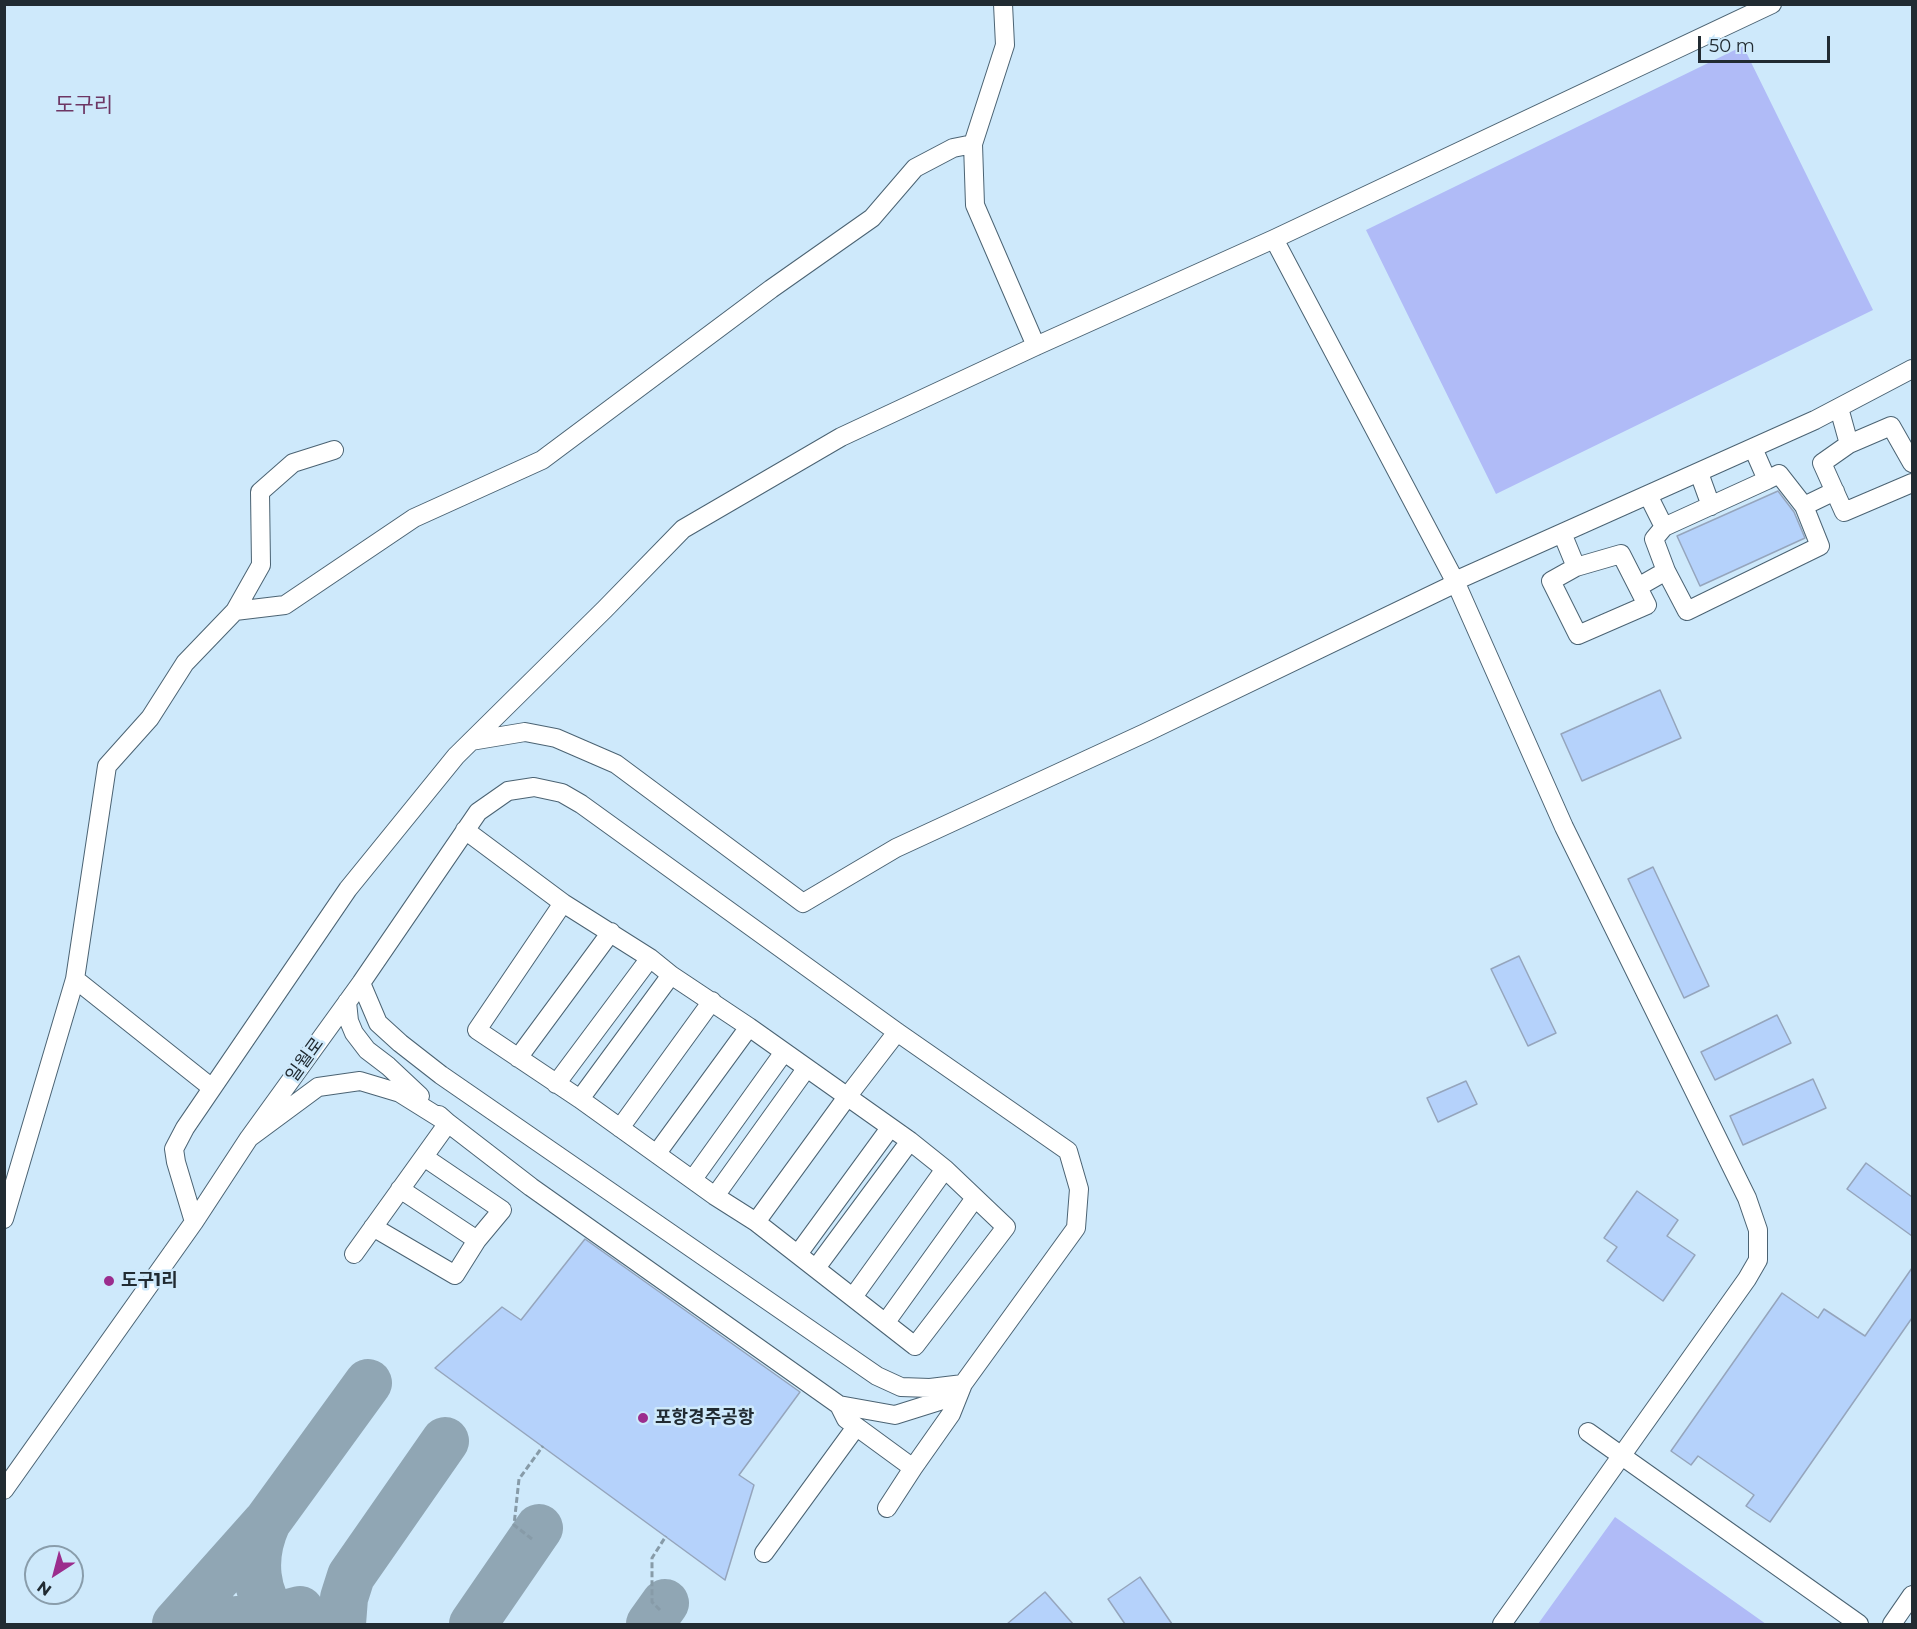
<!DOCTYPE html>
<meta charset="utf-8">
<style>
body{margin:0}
#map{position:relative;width:1917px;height:1629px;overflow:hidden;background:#cee9fb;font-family:Montserrat,sans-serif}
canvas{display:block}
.frame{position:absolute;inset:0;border:6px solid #212b32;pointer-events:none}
.north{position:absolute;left:24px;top:1545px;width:60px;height:60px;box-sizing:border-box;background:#cee9fb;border:2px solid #899dab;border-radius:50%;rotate:216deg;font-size:16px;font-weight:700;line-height:24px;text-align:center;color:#212b32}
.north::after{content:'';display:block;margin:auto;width:21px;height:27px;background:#9b2d8d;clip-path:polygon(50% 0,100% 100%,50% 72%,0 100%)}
.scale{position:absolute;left:1698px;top:36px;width:132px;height:27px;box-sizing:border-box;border:3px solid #212b32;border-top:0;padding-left:8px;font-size:18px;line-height:21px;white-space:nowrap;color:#212b32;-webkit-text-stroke:4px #cee9fb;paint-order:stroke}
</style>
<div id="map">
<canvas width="1917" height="1629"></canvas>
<div class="frame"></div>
<div class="north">N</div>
<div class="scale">50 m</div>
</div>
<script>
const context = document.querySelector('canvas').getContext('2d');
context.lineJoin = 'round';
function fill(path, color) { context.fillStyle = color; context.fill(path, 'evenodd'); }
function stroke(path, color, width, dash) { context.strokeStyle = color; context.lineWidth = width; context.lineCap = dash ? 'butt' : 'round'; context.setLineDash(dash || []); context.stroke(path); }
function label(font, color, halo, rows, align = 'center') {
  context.font = font + ' Montserrat,"Noto Sans KR",sans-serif'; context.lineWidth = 5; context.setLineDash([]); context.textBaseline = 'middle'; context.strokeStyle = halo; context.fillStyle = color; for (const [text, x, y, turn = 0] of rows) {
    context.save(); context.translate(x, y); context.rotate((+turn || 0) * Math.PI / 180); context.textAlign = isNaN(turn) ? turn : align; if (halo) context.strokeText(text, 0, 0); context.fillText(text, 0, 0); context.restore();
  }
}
const green = new Path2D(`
 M1743,46L1873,310L1496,494L1366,230Z
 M1615,1517L1766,1624H1538Z`);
const taxiway = new Path2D(`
 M227,1621L273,1617L300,1610
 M176,1624L266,1523
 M279,1624C254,1595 251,1557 267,1522L368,1383
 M342,1624L344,1598L351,1576L445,1441
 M473,1624L539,1528
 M650,1624L665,1603`);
const building = new Path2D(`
 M1778,491L1794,512L1805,538L1700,586L1677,536Z
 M1660,690L1681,738L1582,781L1561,734Z
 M1653,867L1709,986L1684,998L1628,879Z
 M1519,956L1556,1033L1528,1046L1491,969Z
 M1777,1015L1791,1043L1715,1080L1701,1052Z
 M1813,1079L1826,1108L1743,1145L1730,1116Z
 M1466,1081L1477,1104L1438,1122L1427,1098Z
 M1866,1163L1912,1197V1236L1847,1189Z
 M1637,1191L1678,1220L1667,1236L1695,1255L1663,1301L1607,1261L1617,1247L1604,1238Z
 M585,1239L800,1392L739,1475L754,1485L725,1580L435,1368L502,1307L521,1320Z
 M1912,1268V1318L1770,1522L1746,1506L1754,1495L1698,1456L1691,1465L1671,1451L1782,1293L1818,1318L1824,1309L1865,1336Z
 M1140,1577L1172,1624H1125L1108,1599Z
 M1045,1592L1073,1624H1007Z`);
const path = new Path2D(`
 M532,1539L514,1525L519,1479L543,1446
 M660,1610L652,1602V1558L666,1536`);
const minor = new Path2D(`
 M973,144L1005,45L1003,4
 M1274,239L1455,581L1564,827L1747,1198L1758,1230V1260L1747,1279L1502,1624
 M1839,408L1849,444
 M1912,463L1891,426L1849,444L1822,463L1844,512L1912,483
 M1699,473L1711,506
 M1767,480L1779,474L1804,506L1835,491
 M1648,495L1664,527L1767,480L1753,448
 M1562,533L1576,567
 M1621,554L1647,605L1578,635L1551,581L1576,567Z
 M1666,571L1687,611L1820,546L1804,506
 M1638,587L1666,571L1654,539L1664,527
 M235,611L285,605L414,518L542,460L771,289L872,218L915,168L953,148L973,144L975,205L1036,346
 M471,741L525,732L556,738L616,764L803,903L896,848L1145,733L1448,587L1455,581L1815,420L1912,369
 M465,830L563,903
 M563,903L650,958L671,975L749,1027L910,1141L945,1169L1006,1227L915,1346L756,1222L715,1196L580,1099L477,1030Z
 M75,979L107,766L150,718L185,663L235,611L261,565L260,492L293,463L334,450
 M361,983L378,1023L400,1043L441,1075L877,1376L901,1387L930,1388L963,1384
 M347,1002L349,1021L354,1033L367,1050L388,1066L420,1096
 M518,1058L611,932
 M556,1084L650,958
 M580,1099L671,975
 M620,1128L712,1001
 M249,1138L361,983L478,812L508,791L534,787L562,793L581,804L897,1032L1068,1151L1079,1189L1076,1228L963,1384L951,1414L913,1468L846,1419L839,1405
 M657,1153L749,1027
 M693,1179L784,1052
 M400,1189L477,1240
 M715,1196L806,1069
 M4,1219L75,979L212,1088
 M194,1222L176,1162L174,1149L185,1128L348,889L456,756L605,609L683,529L841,437L1036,346L1274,239L1772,4
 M756,1222L847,1097L897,1032
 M373,1227L455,1275L477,1240L502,1210L424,1157
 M354,1254L448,1123L439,1115
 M798,1254L890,1128
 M816,1268L910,1141
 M853,1297L945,1169
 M886,1322L975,1198
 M1588,1432L1859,1624
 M4,1490L194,1222L249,1138L318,1087L360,1081L400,1093L448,1123L531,1187L839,1405L895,1415L946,1399L961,1386
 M887,1508L913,1468
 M764,1553L856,1427
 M1892,1624L1912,1595`);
const markers = [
 [109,1281,6,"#9b2d8d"],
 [643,1418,6,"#9b2d8d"]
];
const streetNames = [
 ["일월로",305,1060,-54]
];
const poiNames = [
 ["도구1리",121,1281],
 ["포항경주공항",655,1418]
];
const quarterNames = [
 ["도구리",84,106]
];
fill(green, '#b0bbf7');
stroke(taxiway, '#90a6b4', 48);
fill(building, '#b5d2fb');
stroke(building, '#95a5bc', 1.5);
stroke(minor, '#4b6373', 20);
stroke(path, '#879ba8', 3, [6, 3]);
stroke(minor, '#fff', 18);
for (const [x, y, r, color] of markers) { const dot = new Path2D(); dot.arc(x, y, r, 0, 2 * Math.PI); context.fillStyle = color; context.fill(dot); stroke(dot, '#cee9fb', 2); }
label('18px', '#212b32', '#cee9fb', streetNames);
label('bold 18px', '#212b32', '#cee9fb', poiNames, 'left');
label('21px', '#6d3664', '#cee9fb', quarterNames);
</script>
